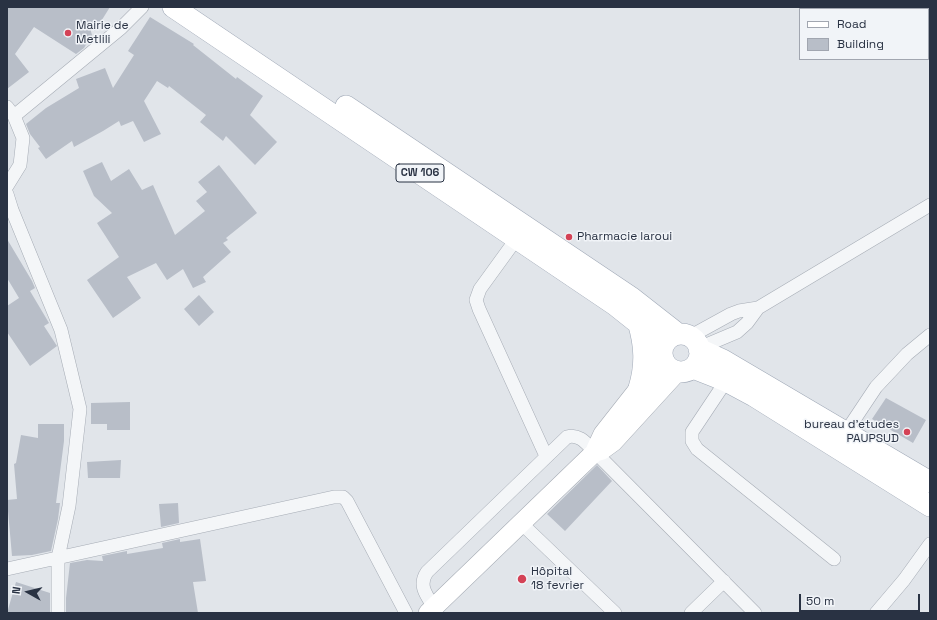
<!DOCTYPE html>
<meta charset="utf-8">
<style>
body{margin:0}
#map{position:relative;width:937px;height:620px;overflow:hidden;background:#e1e5ea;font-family:"Space Grotesk",sans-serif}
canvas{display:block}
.frame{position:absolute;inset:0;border:8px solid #293243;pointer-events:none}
.legend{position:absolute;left:799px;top:8px;width:130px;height:52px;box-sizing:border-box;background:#f1f4f8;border:1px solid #a1a6b0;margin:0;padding:5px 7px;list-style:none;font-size:12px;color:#293243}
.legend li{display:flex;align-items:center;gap:8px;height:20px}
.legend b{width:20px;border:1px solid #a1a6b0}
.north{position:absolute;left:8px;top:572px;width:40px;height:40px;-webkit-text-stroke:3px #f1f4f8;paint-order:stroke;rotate:278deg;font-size:11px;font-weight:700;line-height:16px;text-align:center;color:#293243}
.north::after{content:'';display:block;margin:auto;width:14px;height:18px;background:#293243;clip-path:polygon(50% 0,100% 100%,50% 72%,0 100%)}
.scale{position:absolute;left:799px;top:594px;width:121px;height:18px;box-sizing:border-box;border:2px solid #293243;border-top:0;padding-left:5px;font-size:12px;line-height:14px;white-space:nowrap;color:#293243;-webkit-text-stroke:3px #f1f4f8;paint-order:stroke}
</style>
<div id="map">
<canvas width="937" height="620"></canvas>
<div class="frame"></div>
<ul class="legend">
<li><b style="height:5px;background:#fff"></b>Road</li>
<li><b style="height:11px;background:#b8bec8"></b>Building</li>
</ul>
<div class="north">N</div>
<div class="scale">50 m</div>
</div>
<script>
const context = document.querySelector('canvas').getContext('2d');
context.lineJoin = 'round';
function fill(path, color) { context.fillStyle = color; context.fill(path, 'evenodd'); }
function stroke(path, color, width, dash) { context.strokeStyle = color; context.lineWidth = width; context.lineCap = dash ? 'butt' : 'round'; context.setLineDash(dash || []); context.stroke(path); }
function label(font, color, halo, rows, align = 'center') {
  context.font = font + ' "Space Grotesk",sans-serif'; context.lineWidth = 3; context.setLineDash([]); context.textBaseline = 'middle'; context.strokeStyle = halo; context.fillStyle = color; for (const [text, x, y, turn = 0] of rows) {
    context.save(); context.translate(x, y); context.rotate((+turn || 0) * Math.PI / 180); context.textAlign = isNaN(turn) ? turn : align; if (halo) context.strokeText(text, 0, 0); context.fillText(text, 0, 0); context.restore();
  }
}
const building = new Path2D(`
 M7,7H110L95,31L90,28L92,35L84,48L76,54L34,27L15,54L29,72L7,89Z
 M150,17L194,44L193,45L236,79L237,77L263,96L250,115L277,142L255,165L226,136L223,141L200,122L206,115L169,86L168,88L157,81L144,101L161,134L144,142L133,121L121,126L119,121L103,131L74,147L72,141L46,159L38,148L40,147L30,134L26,124L46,108L79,88L76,79L105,68L113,88L134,55L128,51Z
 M102,162L111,181L129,169L142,190L153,185L175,235L205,211L196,201L207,192L198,182L219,165L257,213L226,238L228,240L223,243L231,252L203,277L206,282L193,288L183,269L167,280L156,263L127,277L141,298L113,318L87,280L119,257L97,223L112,213L94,196L83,171Z
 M7,239L32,281L35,288L30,291L49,323L44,326L57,346L30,366L7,332V306L19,298L7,278Z
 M199,295L214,312L199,326L184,309Z
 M886,398L926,420L913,443L872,419Z
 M130,402V430H107V424H91V403Z
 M38,424H64V441L56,503H60L58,519L51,551L32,555L12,556L7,500L17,499L14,464L16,463L21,435L38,438Z
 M121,460L120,478H88L87,462Z
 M597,465L612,481L565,531L547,514Z
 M178,503L179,523L161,527L159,504Z
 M180,539V542L200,539L206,581L193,582L198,613H66V598L70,563L87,560L103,561L102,556L127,551V554L163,548L162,543Z
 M16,582L50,593V613H7Z`);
const minor = new Path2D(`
 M7,107L14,116L23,138L20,165L7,186
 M14,116L121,28L142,7
 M7,194L12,210L61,330L80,409L69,506L58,558V613
 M517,238L480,289L476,300L479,309L546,456
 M691,336L731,314L739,311L758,308
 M699,348L737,332L747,323L758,308L930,205
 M726,381L692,432V441L697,449L834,559
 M846,432L876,387L907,354L930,335
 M521,523L615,613
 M7,569L334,497H343L347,501L406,613
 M434,607C426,595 418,585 427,572L567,437C579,433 587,444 595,452L755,613
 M691,613L724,581
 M876,613L904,580L930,544`);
const secondary = new Path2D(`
 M596,449L603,434L662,359
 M428,613L595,452L602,450L613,442L677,372`);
const primary = new Path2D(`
 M173,7L615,305L664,344
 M346,106L632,298L678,334
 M638,322C645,345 646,365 639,388
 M662 353a19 19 0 1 1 38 0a19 19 0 1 1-38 0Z
 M699,349L723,360L930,482
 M693,368L726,381L754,396L930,506`);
const markers = [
 [68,33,4,"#d44256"],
 [569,237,4,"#d44256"],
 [907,432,4,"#d44256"],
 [522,579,5,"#d44256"]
];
const shields = [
 [420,173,48]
];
const shieldNames = [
 ["CW 106",420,173]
];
const poiNames = [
 ["Mairie de",76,26],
 ["Metlili",76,40],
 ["Pharmacie laroui",577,237],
 ["bureau d'etudes",899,425,"right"],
 ["PAUPSUD",899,439,"right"],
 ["Hôpital",531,572],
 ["18 fevrier",531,586]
];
fill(building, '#b8bec8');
stroke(minor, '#a6acb5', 14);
stroke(secondary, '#a6acb5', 20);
stroke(primary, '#a0a9b7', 22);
stroke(minor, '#f4f6f8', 13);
stroke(secondary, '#fff', 19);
stroke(primary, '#fff', 21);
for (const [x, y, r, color] of markers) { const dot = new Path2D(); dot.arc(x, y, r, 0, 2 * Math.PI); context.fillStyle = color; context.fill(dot); stroke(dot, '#f1f4f8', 1.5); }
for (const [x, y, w] of shields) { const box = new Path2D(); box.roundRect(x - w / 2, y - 9, w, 18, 3); context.fillStyle = '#f1f4f8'; context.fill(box); stroke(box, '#293243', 1); }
label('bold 11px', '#293243', null, shieldNames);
label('12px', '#293243', '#f1f4f8', poiNames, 'left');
</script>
